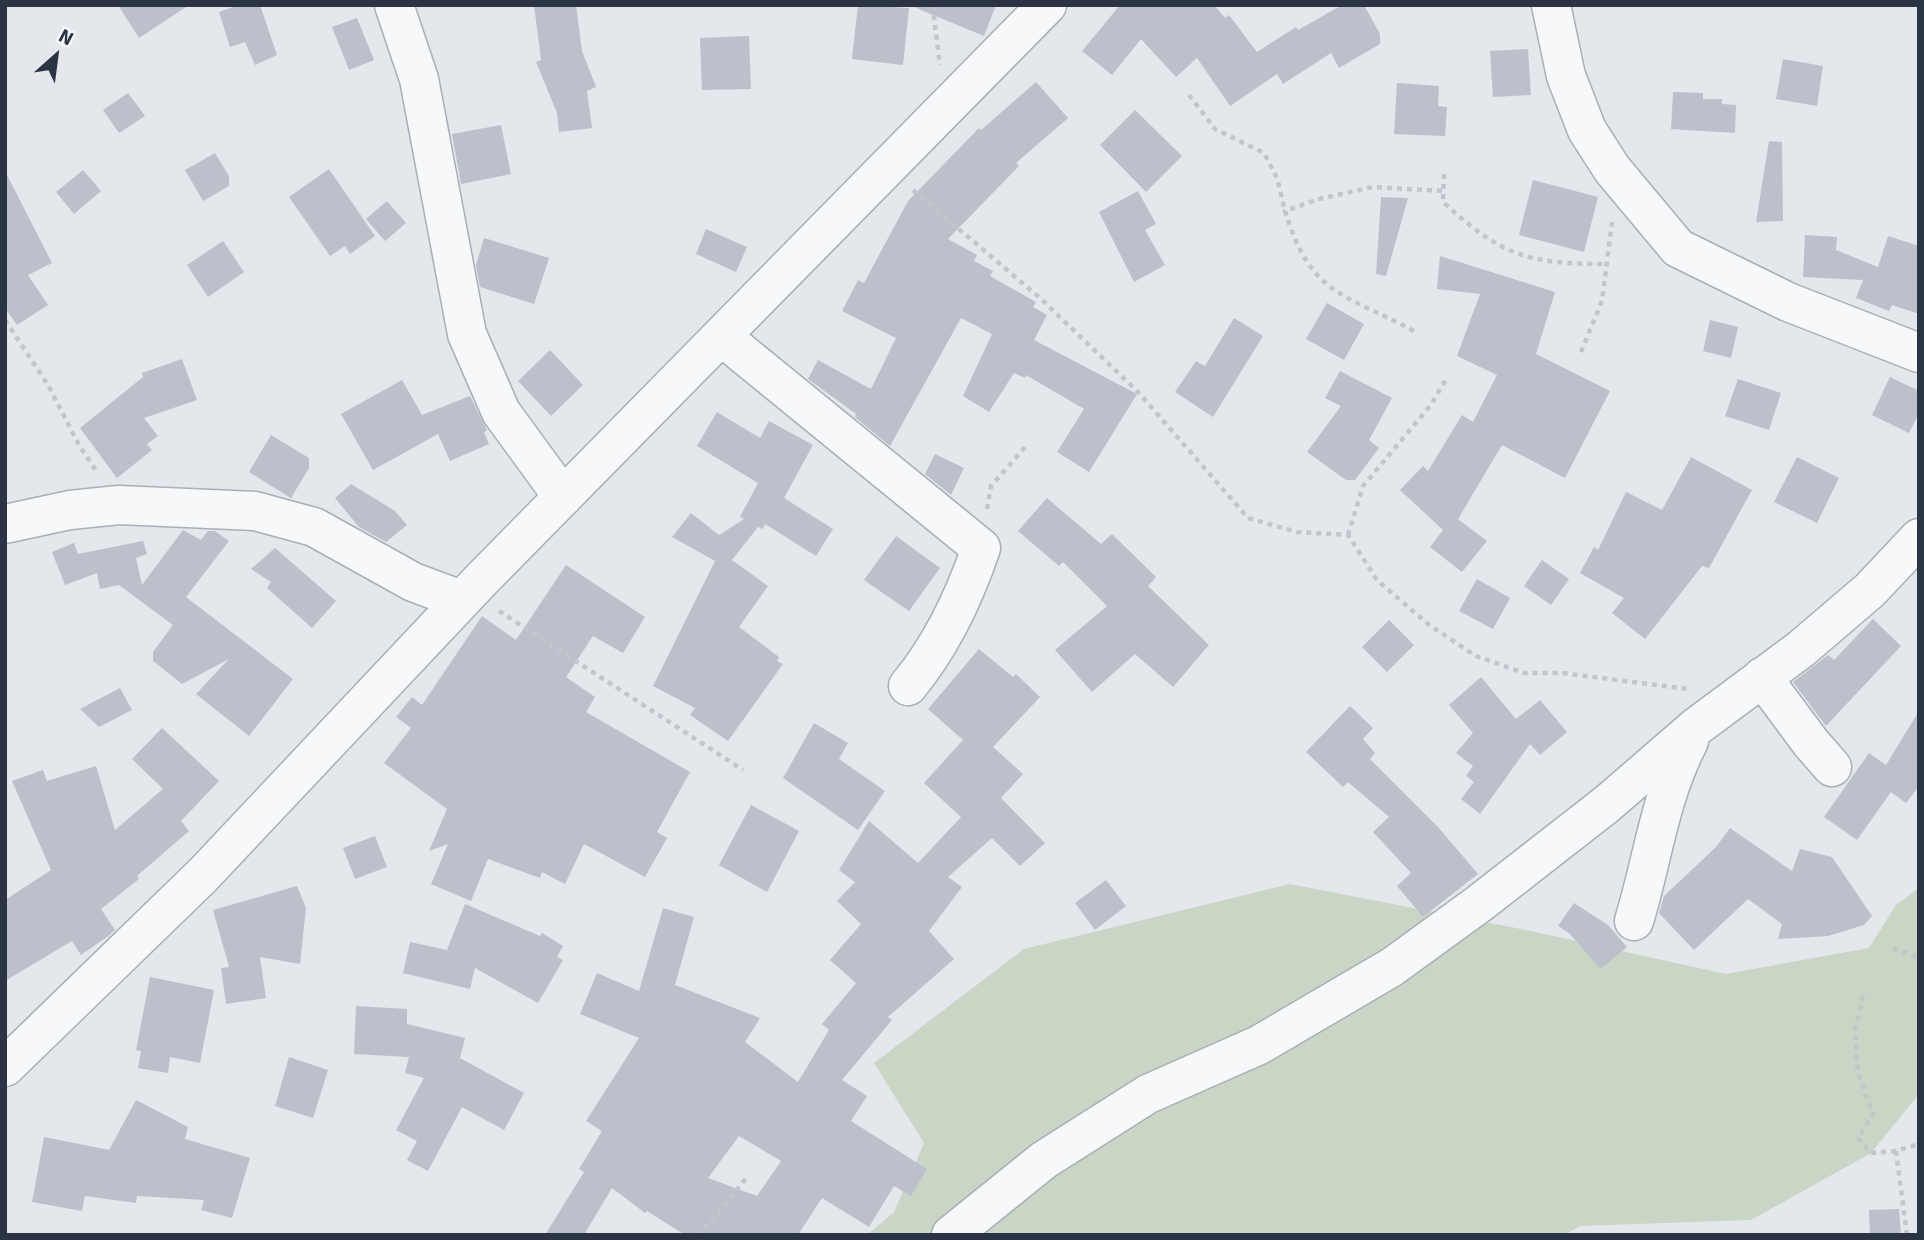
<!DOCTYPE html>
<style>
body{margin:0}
#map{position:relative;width:1924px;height:1240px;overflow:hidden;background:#e4e7ec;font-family:Signika,sans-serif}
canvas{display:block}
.frame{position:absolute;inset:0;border:7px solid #2b3445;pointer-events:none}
.north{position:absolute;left:21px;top:21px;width:70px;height:70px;-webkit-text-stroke:5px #f4f6f9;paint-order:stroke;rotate:28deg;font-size:19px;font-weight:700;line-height:28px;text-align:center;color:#2b3445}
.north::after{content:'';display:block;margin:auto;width:24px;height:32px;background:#2b3445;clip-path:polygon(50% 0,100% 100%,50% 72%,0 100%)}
</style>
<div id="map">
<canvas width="1924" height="1240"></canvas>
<div class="frame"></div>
<div class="north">N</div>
</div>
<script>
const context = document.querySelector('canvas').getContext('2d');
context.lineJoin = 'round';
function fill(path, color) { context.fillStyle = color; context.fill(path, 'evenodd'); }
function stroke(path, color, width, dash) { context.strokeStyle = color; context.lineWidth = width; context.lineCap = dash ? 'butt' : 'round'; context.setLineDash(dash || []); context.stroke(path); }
const green = new Path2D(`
 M1290,884L1526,930L1726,974L1869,948L1896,905L1919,888V1094L1871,1153L1751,1220L1580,1226L1564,1235H867L894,1212L924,1143L874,1063L1024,949Z`);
const building = new Path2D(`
 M118,5H189L139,38Z
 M239,5H260L277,55L255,65L245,42L230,47L219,12Z
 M534,5H576L582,51L596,87L587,91L592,128L559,132L557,113L536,62L541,60Z
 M858,5L909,8L903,65L852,59Z
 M909,5H996L984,36Z
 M1120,5H1214L1225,18L1229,15L1257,52L1296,27L1298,30L1342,5H1364L1380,34V44L1339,68L1331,53L1283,84L1277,74L1230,106L1197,58L1176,77L1141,39L1112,75L1082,51Z
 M357,18L374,60L349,70L332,27Z
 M749,36L751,89L702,90L700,38Z
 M1528,49L1531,95L1493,97L1490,51Z
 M1783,59L1823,66L1817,106L1776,99Z
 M1036,82L1068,118L1016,163L1019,166L948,239L977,255L974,261L993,271L990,276L1036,302L1033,307L1047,315L1034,340L1137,394L1089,472L1057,452L1084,409L1026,375L1025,378L1014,373L989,412L963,396L992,334L961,318L890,446L855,417L856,414L808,379L818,360L871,389L896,338L842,311L858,280L864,283L908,201L979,128L981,130Z
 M1397,83L1439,86L1438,106L1447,107L1445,136L1394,134Z
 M1673,92L1703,93V99H1722V104L1736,105L1735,133L1671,129Z
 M128,93L145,116L119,133L103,110Z
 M1135,110L1182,156L1146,192L1100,145Z
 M501,125L511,174L461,184L452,134Z
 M1769,141L1782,142L1783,221L1756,222Z
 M215,153L229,176V186L203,201L185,170Z
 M329,169L375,236L350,254L345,246L330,256L289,197Z
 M83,170L101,191L74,214L56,192Z
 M5,171L52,263L28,275L48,305L17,325L5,308Z
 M1533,180L1598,197L1584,252L1519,235Z
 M1138,191L1156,224L1145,230L1165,265L1134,282L1099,212Z
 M1381,197L1408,198L1386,276L1376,274Z
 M387,201L406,223L385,241L366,219Z
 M706,229L747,247L736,272L696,254Z
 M1805,235L1837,237L1836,250L1878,267L1888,236L1919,246V314L1892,305L1889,311L1856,298L1863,280L1803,277Z
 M484,238L549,258L534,304L480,287L476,265Z
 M223,241L244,272L208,297L187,265Z
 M1440,256L1555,292L1536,354L1610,391L1565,478L1502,445L1458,519L1487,541L1462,572L1430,547L1443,530L1400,490L1423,466L1428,471L1462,415L1473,422L1497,375L1457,356L1480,294L1437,289Z
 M1327,303L1364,324L1344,360L1306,339Z
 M1234,318L1263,336L1213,417L1175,392L1196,361L1205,366Z
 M1710,320L1738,327L1731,358L1703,351Z
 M550,350L583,385L551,416L518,381Z
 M182,359L197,400L144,418L158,436L147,444L152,450L117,478L80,428L143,377L142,373Z
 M1340,371L1392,398L1369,440L1379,448L1355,480H1346L1307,452L1341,406L1325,398Z
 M1890,377L1919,391V413L1909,433L1872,415Z
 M1738,379L1781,393L1769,430L1725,416Z
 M402,380L422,415L470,396L487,430L484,432L489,444L450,461L438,434L373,470L341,414Z
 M717,412L760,438L769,421L813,445L784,498L833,529L816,556L765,524L763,529L758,527L732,560L768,586L739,627L779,657L777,661L783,664L728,741L690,715L695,708L653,686L715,561L672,537L691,513L719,535L744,519L740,517L758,483L697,446Z
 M271,435L309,458V468L291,498L249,472Z
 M935,454L964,468L951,495L925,474Z
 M1691,457L1752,490L1709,568L1702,566L1645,639L1612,613L1624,598L1580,573L1594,547L1598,550L1626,492L1662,510Z
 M1797,457L1839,478L1817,523L1774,502Z
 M351,484L395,511L407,525L386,542L359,527L335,498Z
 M1047,498L1101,544L1112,534L1156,577L1148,586L1209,645L1173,687L1135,654L1092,692L1055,650L1107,606L1063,562L1059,566L1018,531Z
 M183,530L201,540L208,531H215L229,541L186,597L293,679L249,736L196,694L229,659L182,684L153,661V652L173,625L119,585L100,589L97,573L65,585L52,552L74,543L78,554L143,541L147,554L136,558L142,585Z
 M896,536L940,568L909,611L864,580Z
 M275,548L336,601L312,628L267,588L271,582L251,569Z
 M1542,560L1569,579L1551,605L1524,586Z
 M566,565L645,617L623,653L593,636L566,677L595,697L586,712L690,772L657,832L667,838L645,877L584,844L565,884L542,872L540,878L488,859L471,901L431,884L448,844L429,851L447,809L384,763L411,728L396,717L412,697L422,705L482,616L516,640Z
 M1477,579L1510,598L1493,629L1459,611Z
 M1873,619L1901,646L1826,726L1793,682L1828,655L1834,660Z
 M1389,620L1414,645L1387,672L1362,647Z
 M979,649L1013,677L1016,674L1040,697L993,747L1023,774L1001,798L1045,843L1020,866L992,838L948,877L962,887L929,931L954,959L888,1017L892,1020L842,1080L867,1096L851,1121L927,1169L911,1196L894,1186L869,1227L822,1198L798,1235H685L647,1211L645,1213L612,1188L584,1235H545L584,1172L579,1169L602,1131L586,1121L639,1038L580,1014L597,973L639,991L663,908L694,917L675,985L760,1018L745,1042L798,1082L829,1030L822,1024L856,983L830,960L861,924L837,901L855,882L839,870L869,821L918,863L961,817L924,783L963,740L928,709ZM739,1136L781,1161L757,1196L708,1178Z
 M1481,677L1516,719L1540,700L1567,732L1540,755L1530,744L1480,814L1461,799L1474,782L1466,776L1473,766L1456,753L1473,733L1449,705Z
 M120,688L132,710L99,727L80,709Z
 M1350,706L1373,728L1363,739L1375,753L1370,759L1438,827L1478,874L1423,917L1397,886L1411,873L1373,832L1389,817L1348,782L1343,787L1306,752Z
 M1919,711V786L1906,803L1891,792L1857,840L1824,817L1869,753L1886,765Z
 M814,723L848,743L839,759L885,791L858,830L783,778Z
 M162,728L219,781L181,821L189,831L137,876L139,879L101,909L115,930L107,937L81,955L72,941L5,981V900L51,870L12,781L43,770L47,781L96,766L115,830L163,789L132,759Z
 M751,805L799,831L767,892L719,865Z
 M1730,828L1792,871L1800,849L1832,857L1872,916L1864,925L1828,936L1778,939L1782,924L1748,899L1694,950L1659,913L1664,896L1716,847Z
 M375,836L387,867L355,879L343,848Z
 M1106,880L1126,906L1095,930L1075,903Z
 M297,886L306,908L300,964L260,957L266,998L226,1004L221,968L229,967L213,910Z
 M1574,903L1608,925L1627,947L1600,969L1569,933L1558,926Z
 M465,904L540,936L542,933L563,946L557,957L563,960L538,1003L475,968L470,989L403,973L410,942L447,950Z
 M150,977L214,990L200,1063L170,1057L168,1073L138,1068L141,1051L136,1050Z
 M356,1006L407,1009V1024L465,1038L460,1058L524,1093L504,1130L462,1107L428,1171L407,1160L417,1141L396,1130L424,1078L405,1073L409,1057L354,1054Z
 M289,1057L328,1070L313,1118L275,1106Z
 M136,1100L188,1127L185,1139L250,1158L232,1218L201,1210L204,1200L137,1196L136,1203L85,1196L82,1211L32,1202L44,1137L109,1150Z
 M1899,1209L1901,1235H1870L1869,1210Z`);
const path = new Path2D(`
 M935,5L934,18L940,65
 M1189,95L1215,129L1264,153L1277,178L1285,211
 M1444,174L1443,202C1502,256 1527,264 1607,264
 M913,190L1040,298L1139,393L1248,518L1297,532L1348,535L1377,580L1429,625L1476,656L1524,673H1562L1688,689
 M5,320L48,385L79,445L97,472
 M1414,331C1343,293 1311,296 1285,211L1319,199L1373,187L1444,191
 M1581,352L1602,301L1612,222
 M987,509L991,486L1026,446
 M1348,535L1363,486L1430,406L1447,378
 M499,611L743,770
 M1893,948L1919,958
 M1863,996L1855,1029L1858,1073L1873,1114L1858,1138L1871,1153L1896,1151
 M696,1235L719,1213L746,1178
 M1907,1235L1896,1151L1919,1144`);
const minor = new Path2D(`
 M394,5L419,79L467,334L501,412L563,497
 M1551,5L1566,76L1587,130L1612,169L1678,248L1788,302L1919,353
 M721,336L981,548C964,598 942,645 908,686
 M5,524L70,510L119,505L255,511L314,527L413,582L461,600
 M1762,677L1811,743L1832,767
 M1634,921C1653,859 1659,799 1689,741
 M5,1067L203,875L481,580L1047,5
 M951,1235L1044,1160L1148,1094L1259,1045L1392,967L1480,903L1607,804L1696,727L1801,649L1870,590L1919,538`);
fill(green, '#c9d6c5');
fill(building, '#bbc0ca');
stroke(minor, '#a9aeb7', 41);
stroke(path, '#c2c5cb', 4.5, [5, 5]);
stroke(minor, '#f7f8fa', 38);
</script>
